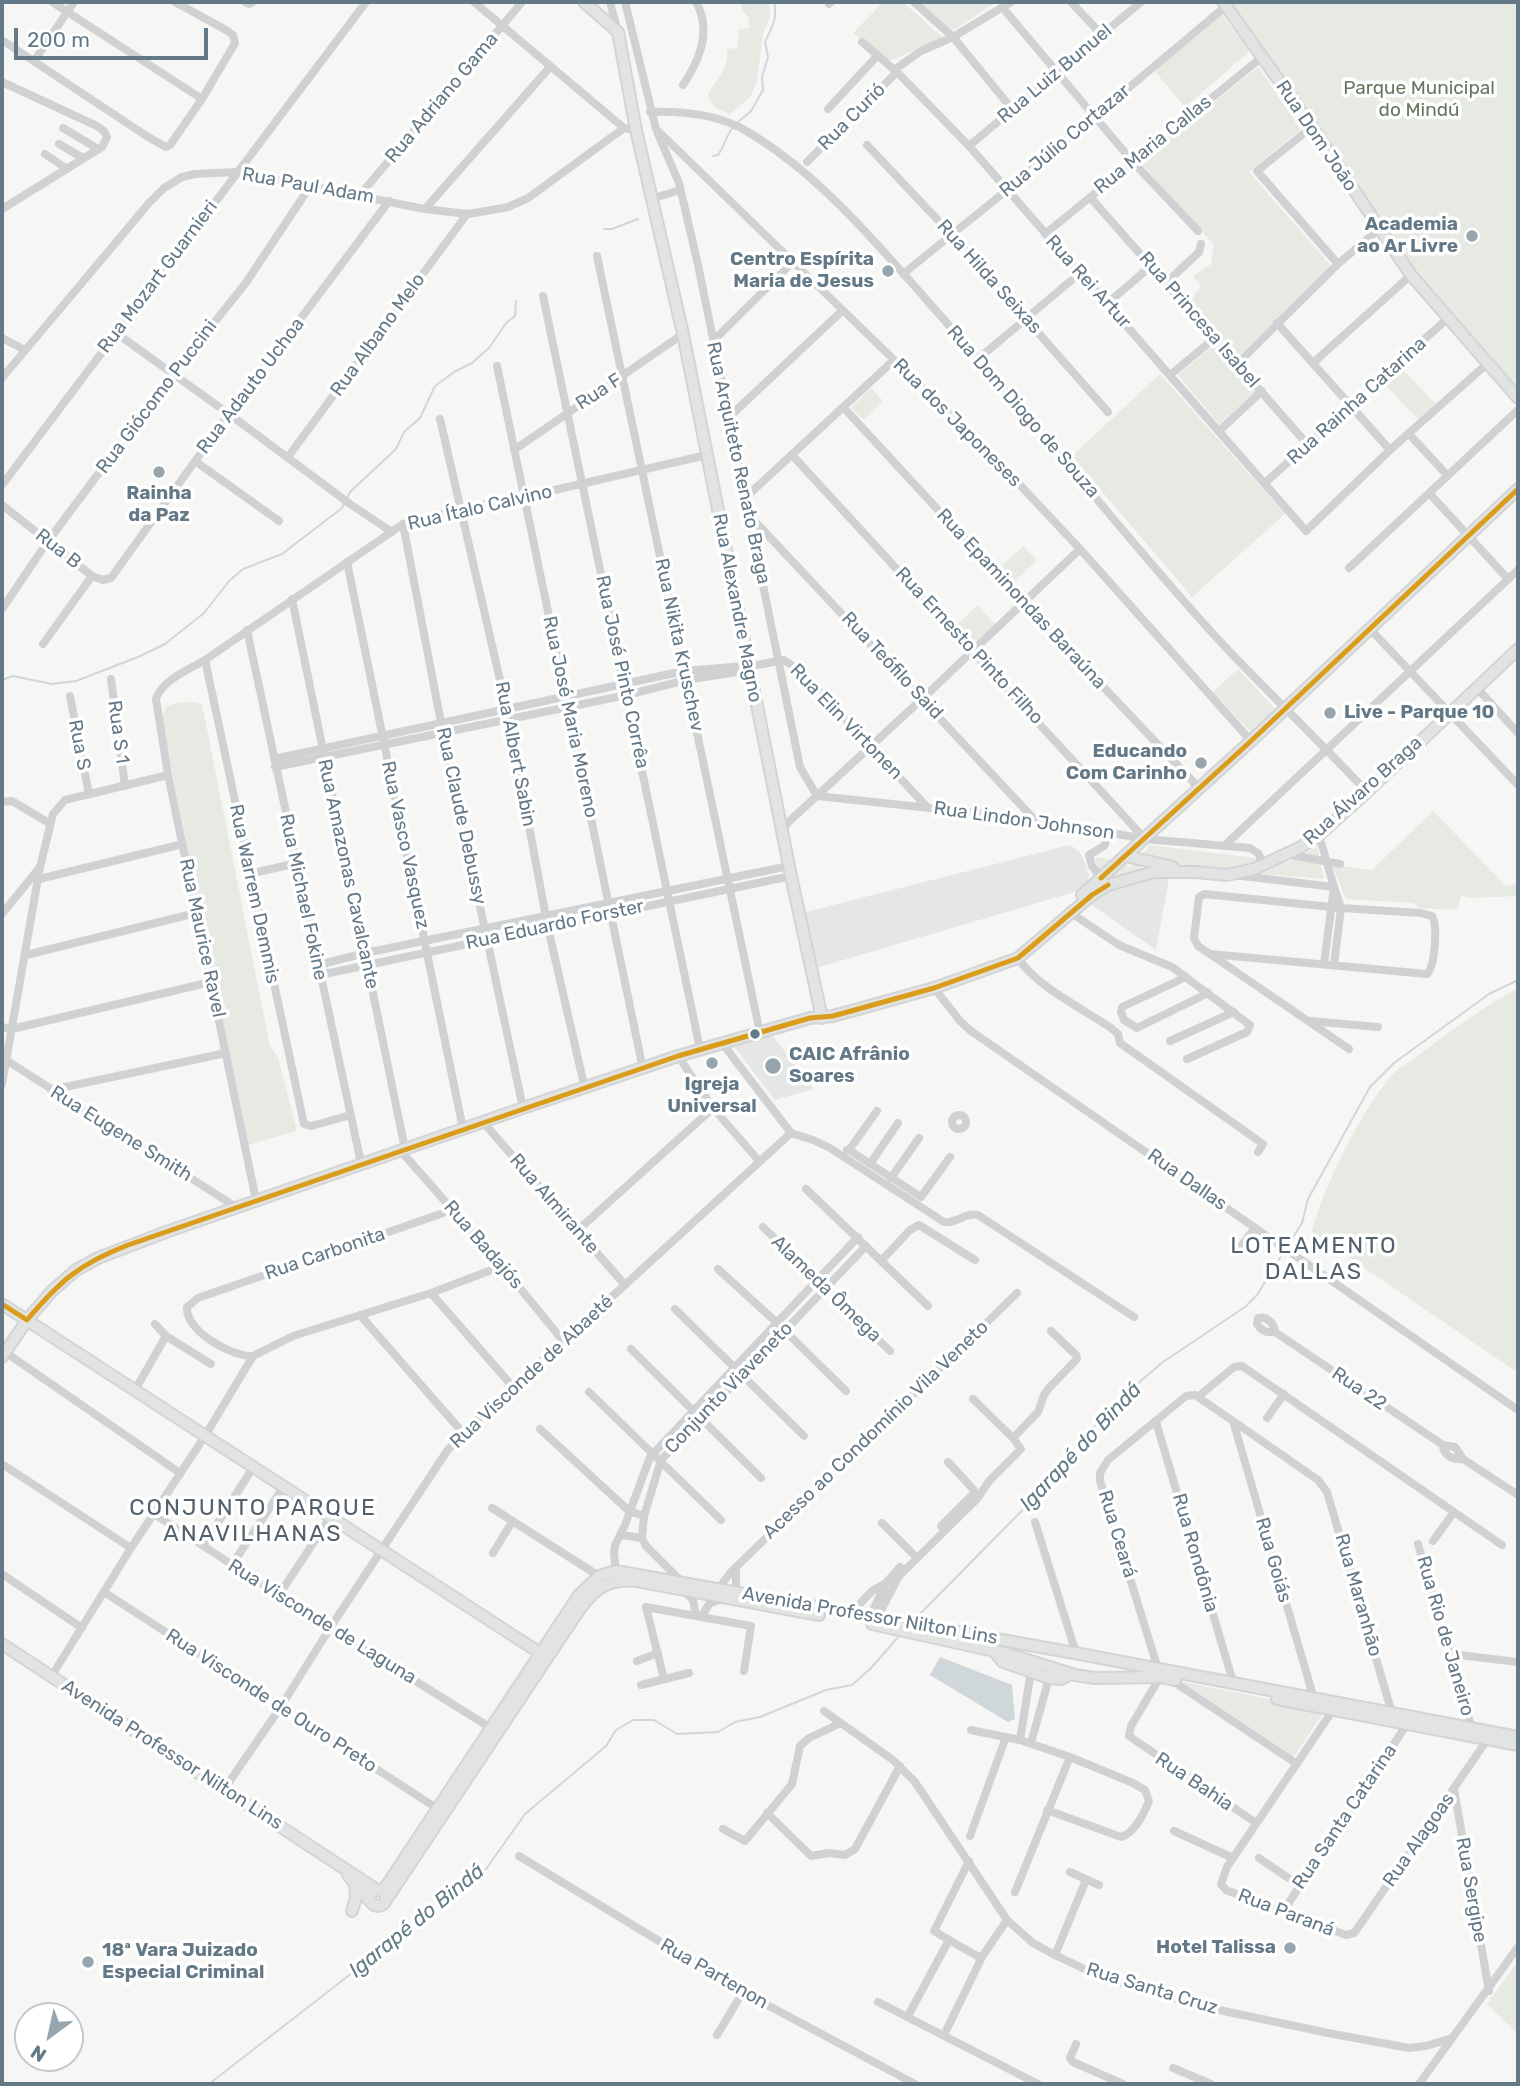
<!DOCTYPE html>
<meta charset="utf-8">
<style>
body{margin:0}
#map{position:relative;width:1520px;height:2086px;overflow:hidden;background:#f6f6f5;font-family:Rubik,sans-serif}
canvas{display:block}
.frame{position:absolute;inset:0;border:4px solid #647987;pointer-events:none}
.north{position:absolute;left:14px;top:2002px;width:70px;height:70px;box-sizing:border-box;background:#fff;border:2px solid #c1c9cf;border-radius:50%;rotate:213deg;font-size:19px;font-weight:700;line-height:28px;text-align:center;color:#647987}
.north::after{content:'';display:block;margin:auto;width:24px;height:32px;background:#97a5ae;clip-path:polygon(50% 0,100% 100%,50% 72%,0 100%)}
.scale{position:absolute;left:14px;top:28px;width:194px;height:32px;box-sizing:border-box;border:4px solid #647987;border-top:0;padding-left:9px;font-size:21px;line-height:24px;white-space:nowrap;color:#647987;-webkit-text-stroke:5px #fff;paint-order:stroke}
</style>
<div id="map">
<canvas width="1520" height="2086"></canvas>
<div class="frame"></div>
<div class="north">N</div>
<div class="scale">200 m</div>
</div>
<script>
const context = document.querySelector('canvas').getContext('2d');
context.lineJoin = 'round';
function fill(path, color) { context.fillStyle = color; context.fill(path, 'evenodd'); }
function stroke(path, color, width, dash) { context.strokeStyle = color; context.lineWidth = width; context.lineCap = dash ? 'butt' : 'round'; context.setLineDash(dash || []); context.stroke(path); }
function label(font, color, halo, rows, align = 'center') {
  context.font = font + ' Rubik,sans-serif'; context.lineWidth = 7; context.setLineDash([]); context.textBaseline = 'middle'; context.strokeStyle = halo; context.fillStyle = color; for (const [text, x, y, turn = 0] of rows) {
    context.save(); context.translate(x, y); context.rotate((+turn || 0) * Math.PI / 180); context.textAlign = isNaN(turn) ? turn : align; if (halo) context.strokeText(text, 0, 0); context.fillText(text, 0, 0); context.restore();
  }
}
const built = new Path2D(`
 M1070,845L1079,851L1086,865L1089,876L1085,889L816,968L806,912Z
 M1170,873L1156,950L1089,903L1108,888Z
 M772,1035L814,1089L775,1100L732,1044Z`);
const green = new Path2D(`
 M742,2H769L770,17L763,34L757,81L751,96L730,114C718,109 710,107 708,93C718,79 730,66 727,49L737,48L739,29L749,28V18L741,9Z
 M883,2H903L943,38L889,61L853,33Z
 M920,2H997L952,31Z
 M1231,2H1518V391L1413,274L1385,222Z
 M1219,11L1250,51L1185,107L1152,68Z
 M1258,67L1301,129L1249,172L1332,267L1238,356L1189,303L1201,286L1193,276L1211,264L1214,245L1140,162Z
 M1214,345L1255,392L1219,424L1178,375Z
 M1403,370L1436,404L1419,420L1386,386Z
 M1160,374L1285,514L1192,597L1072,456Z
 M871,388L883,401L864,420L851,408Z
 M1023,546L1037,560L1015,581L1001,567Z
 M977,605L995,624L975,643L958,624Z
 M1238,669L1279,713L1254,736L1213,692Z
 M191,702L202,704L270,1046L278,1057L297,1131L248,1145L161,719L166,707L175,703Z
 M1433,811L1506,886L1518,883V896L1470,898L1461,896L1457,910L1420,908L1413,903L1346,899L1332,865L1372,870Z
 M1150,845L1288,862L1317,847L1324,879L1262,874L1257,868L1224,869L1144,861L1137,873L1115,879L1099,870L1095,858H1103L1131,867Z
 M1518,988V1373L1312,1232C1320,1193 1366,1102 1393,1074C1402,1065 1414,1059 1424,1051C1454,1028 1485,1006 1518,988Z
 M1173,1680L1325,1710L1293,1758Z
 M1518,1961V2034L1487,2004Z`);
const water = new Path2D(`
 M940,1657L1012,1685L1015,1719L1008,1722L930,1675Z`);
const stream = new Path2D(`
 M737,123L751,111L763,90L762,77L768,57L765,42C774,22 776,23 775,2
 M713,156L718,155C724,147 726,136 733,127
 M604,229H612L638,219
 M347,498L350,492L396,449L404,432L420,418L435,386L454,372L472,363L489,348L506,323L515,316L516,301
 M2,680L13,676L52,684L76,681L138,657L165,644L204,613L229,581L243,569L282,554L342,508L344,503
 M1288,1245L1302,1223L1308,1199L1370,1087L1394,1063L1489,994L1518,980
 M917,1617L1065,1467L1098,1422L1129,1391L1163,1362L1245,1307L1257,1295L1283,1253
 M209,2084L486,1869L525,1814L606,1746L616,1730L633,1720H654L677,1734L718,1732L735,1722L760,1717L826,1690L852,1685L871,1668L900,1635`);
const street = new Path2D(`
 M52,2L202,99
 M245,2L249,4L253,2
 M474,2L624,128
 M610,2L618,32
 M625,2L656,129L987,450L1080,549L1251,741
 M914,2L953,37L1012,109
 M1071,2L1101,34
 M829,4L831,2
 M1002,7L1133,162L1198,231
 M2,40L148,137L166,147L170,145L202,99L235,43L233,35L226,30L175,2
 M862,42L897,72L969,146L1306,531L1390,450L1488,363
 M34,61L74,2
 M894,70L921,51L953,37L1011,2
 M2,82L97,126L104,131L107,137L102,147L2,209
 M683,85C700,60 712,30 696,2
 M828,109L878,55
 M650,112C683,111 719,114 748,132C817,173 872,238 925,298C975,355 1024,413 1073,471C1125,532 1175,594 1230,652C1275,699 1322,744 1367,792
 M1312,127L1257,171L1338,264
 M63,128L98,149
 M658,134L679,183L698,265L800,767L817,796
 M59,144L83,158
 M867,145L951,234L1108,412
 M969,146L1141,2
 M45,154L67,169
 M807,162L897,72
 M360,195L522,2
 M1090,197L1308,445
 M651,199L680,190
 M425,209L550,67
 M1045,234L1262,57
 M597,256L760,1033
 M903,274L1007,190L1226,6
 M1167,282L1199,252L1201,244
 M543,296L700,1049
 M1108,303L1152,265
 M1277,323L1390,450
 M116,333L229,414L350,504L392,532
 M2,338L25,350
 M713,341L794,261
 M978,359L1080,273
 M1238,363L1338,264L1379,229
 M1313,363L1411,275
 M497,366L643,1069
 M1170,375L1215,338
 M2,378L149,203L164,188L182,177L195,174L237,172L425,209L467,214L480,212L508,207L528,198L624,128L636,130
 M844,408L1024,603L1199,788
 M728,418L842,311
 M440,419L509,719L548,928L585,1089
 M1219,431L1262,391
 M1409,434L1447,475
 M514,450L683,334
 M792,455L1145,839
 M288,457L467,214
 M195,461L279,521
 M1265,483L1448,318
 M2,485L366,2
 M1429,493L1508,579
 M745,498L894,360
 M2,505L92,576L103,580L111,578L229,414L389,201
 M749,515L1034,819
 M403,524L443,733L523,1108
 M347,562L463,1129
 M1349,568L1518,410
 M292,599L405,1149
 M2,609L48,541L173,374L245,284L311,185
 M1369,628L1518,785
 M247,630L361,1163
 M43,644L92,576
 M205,660L304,1124L311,1126L351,1115
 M111,679L125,786
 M1476,687L1518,733
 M70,696L89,794
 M274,759L684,671L757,665L784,660L801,672L927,807
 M275,767L627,695L686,680L749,670L754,667
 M817,796L1034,819L1145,839L1250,848L1259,854L1262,865
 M2,802L12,801L49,823
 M782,828L923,698L1080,549
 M1224,846L1518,570
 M1285,854L1340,864
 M249,874L297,863
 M1234,875L1334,887L1319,835
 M39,879L183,844
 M1104,881L1092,866L1089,855L1104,846L1110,833
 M1071,913L1119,945L1172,967L1250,1025L1247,1032L1187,1059
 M2,914L40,867
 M1210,954L1427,974C1435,966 1438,926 1432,916L1421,913L1341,908L1204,894L1199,897L1194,938L1198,946L1210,954L1349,1049
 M26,955L196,913
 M1018,958C1037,987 1082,1008 1111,1028L1118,1034L1120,1043L1263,1144L1258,1152
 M1324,964L1334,887L1341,908L1334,965
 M318,965L365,953L789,866
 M320,975L791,876
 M1186,977L1122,1007L1121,1012L1124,1020L1137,1028L1208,993
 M934,988L960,1021L971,1031L1518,1410
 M1310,1021L1378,1027
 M2,1027L12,1029L211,982
 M1170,1041L1234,1012
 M722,1043L791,1133L813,1140L830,1148L944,1222C957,1224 965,1212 978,1215L1134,1317
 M678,1056L713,1108L759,1161
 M6,1060L236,1207
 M2,1084L40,867L53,814L65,800L168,775
 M51,1090L226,1053
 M952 1122a7 7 0 1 1 14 0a7 7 0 1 1-14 0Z
 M483,1122L625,1285
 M400,1150L502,1266L564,1342
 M847,1150H849L877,1111
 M849,1150L921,1197L950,1157
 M870,1164L898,1123
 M891,1178L919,1138
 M806,1189L928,1306
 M256,1200L168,775L156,699C162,680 188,670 205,660L403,524L462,509L524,497L707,455
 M763,1227L890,1351
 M577,1231L713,1108
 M1242,1245L1255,1228
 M881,1261L910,1230L919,1225L975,1260
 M718,1269L776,1322L846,1391
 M431,1293L513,1387
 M675,1309L804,1436
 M360,1315L463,1433
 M1275,1332C1274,1323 1267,1316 1258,1318L1257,1324C1261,1331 1268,1333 1275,1332L1443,1445L1455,1447L1463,1459L1518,1495
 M166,1336L211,1364
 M631,1349L761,1478
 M5,1352L180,1473
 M253,1356C232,1357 185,1331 187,1307L198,1298L452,1210
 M135,1390L166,1336L155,1324
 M589,1392L721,1520
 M1199,1396L1234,1367L1242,1366L1502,1545
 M973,1399L1013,1438
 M1267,1418L1284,1394
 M1233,1421L1318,1480L1327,1492L1392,1713
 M1156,1422L1234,1685
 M540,1429L629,1511L644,1516
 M1443,1445C1443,1456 1454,1460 1463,1459
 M2,1464L131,1548
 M492,1508L599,1576
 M154,1514L330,1628L491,1728
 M1035,1522L1076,1653
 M882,1523L913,1554
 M941,1526L973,1494L974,1490L948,1462
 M621,1535L642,1538
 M1433,1541L1454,1512
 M1418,1544L1472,1729
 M203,1546L254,1466
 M493,1553L512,1522
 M232,1565L284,1486
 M616,1571L614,1554L615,1545L625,1525L650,1457L858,1237
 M2,1574L82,1628
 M682,1582L646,1546L642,1538L644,1516L661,1460L866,1246
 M719,1588L730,1573L1017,1293
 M683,1589L693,1600L696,1616
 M104,1592L438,1809
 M736,1592V1567
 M279,1595L331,1516
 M851,1613L872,1591L886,1583
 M870,1616L886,1583L900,1567
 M701,1617L710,1603L723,1599
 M877,1618L899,1576L977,1499L989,1481L1021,1449L1013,1438L1038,1412L1044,1395L1049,1388L1077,1359L1076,1355L1051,1331
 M1450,1654L1518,1662
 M637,1661L658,1653
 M1158,1669L1100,1481V1473L1108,1460L1186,1396L1195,1395L1233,1421L1314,1699
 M51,1677L131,1548L205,1436L253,1356L293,1336L431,1293L502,1266
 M1160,1677L1131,1726L1129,1736L1256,1823
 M664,1679L646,1607L751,1626L744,1671
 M1171,1680L1297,1764
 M641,1685L689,1673
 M1333,1710L1227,1867L1221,1884L1226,1890L1346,1935L1354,1933L1357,1929L1487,1740
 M824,1711L893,1760L915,1782L1007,1920L1033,1943L1055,1955L1095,1974L1136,1988L1205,2007L1328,2033L1409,2048L1426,2046L1452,2038
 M971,1730L1020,1740L1070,1757L1133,1783L1145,1790L1149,1801C1144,1813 1135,1833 1121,1837L1047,1810
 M1020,1740L1031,1671
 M1031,1743L1049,1678
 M225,1788L280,1708L330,1628L447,1451L463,1433L791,1133
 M1454,1789L1489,1991
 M767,1813L811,1856L829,1853L845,1855L855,1849L900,1766
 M723,1829L745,1841L792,1784L800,1746L809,1738L841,1723
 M1174,1831L1233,1858
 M970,1836L1006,1737
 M519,1856L743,1992L915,2084
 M1259,1858L1300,1886
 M1070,1872L1099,1885
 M1015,1892L1070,1757
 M1284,1910L1407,1724
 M949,1940L979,1957
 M1055,1955L1086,1880
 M878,2002L1038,2084
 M909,2014L949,1940L934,1931L969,1861
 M717,2035L743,1992
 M944,2035L982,1957L1007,1920
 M1076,2044L1070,2058L1073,2062L1123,2084
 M1173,2068L1211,2084
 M1419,2084L1518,1947`);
const secondary = new Path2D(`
 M584,2L618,32L636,130L683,334L791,876L822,1018
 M1223,2L1312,127L1411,275L1518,398
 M1126,856L1173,867
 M1082,895L1251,741L1518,489
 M2,1304L540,1653
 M2,1357L27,1320L52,1291L76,1270L98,1258L166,1232L523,1108L678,1056L810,1018L833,1016L934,988L1018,958L1092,895L1108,885L1154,872H1196L1227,875L1254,869L1301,847L1319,835L1367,792L1518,649
 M872,1624L1008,1654L1075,1675L1095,1678L1160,1677L1175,1680
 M2,1644L377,1890
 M994,1651L1003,1662L1049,1678L1061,1679L1071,1674
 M1277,1699L1518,1745
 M348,1875L370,1901
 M370 1898a8 8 0 1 1 16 0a8 8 0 1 1-16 0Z
 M383,1891L579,1595L599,1576L616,1571L1080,1654L1518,1737
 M386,1900L565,1631C586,1601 596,1577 637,1581L819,1615
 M352,1911L356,1898L355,1883`);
const bus1 = new Path2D(`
 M1101,878L1251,741L1518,489
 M2,1304L27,1320C60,1281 79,1264 128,1245L678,1056L810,1018L833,1016L934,988L1018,958L1092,895L1108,885`);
const markers = [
 [1472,236,7,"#97a5ae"],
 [888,271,7,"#97a5ae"],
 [159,472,7,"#97a5ae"],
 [1330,713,7,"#97a5ae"],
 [1201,763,7,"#97a5ae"],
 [755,1034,6,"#647987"],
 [712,1063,7,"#97a5ae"],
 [773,1066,9,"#97a5ae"],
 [1290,1948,7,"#97a5ae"],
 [88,1962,7,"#97a5ae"]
];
const streetNames = [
 ["Rua Luiz Bunuel",1055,74,-40],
 ["Rua Adriano Gama",442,98,-50],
 ["Rua Curió",852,117,-45],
 ["Rua Dom João",1316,136,56],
 ["Rua Júlio Cortazar",1065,141,-40],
 ["Rua Maria Callas",1153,145,-39],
 ["Rua Paul Adam",308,186,10],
 ["Rua Mozart Guarnieri",158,277,-53],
 ["Rua Hilda Seixas",989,277,48],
 ["Rua Rei Artur",1088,282,48],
 ["Rua Princesa Isabel",1199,320,49],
 ["Rua Albano Melo",378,335,-54],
 ["Rua Adauto Uchoa",251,386,-53],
 ["Rua F",599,392,-33],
 ["Rua Giócomo Puccini",157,397,-53],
 ["Rua Rainha Catarina",1357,401,-42],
 ["Rua Dom Diogo de Souza",1023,412,49],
 ["Rua dos Japoneses",957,423,45],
 ["Rua Arquiteto Renato Braga",738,463,78],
 ["Rua Ítalo Calvino",480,508,-13],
 ["Rua B",58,549,38],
 ["Rua Epaminondas Baraúna",1021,599,47],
 ["Rua Alexandre Magno",737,608,79],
 ["Rua Nikita Kruschev",679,645,78],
 ["Rua Ernesto Pinto Filho",969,646,47],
 ["Rua Teófilo Said",892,666,47],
 ["Rua José Pinto Corrêa",622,672,78],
 ["Rua José Maria Moreno",570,717,78],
 ["Rua Elin Virtonen",846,722,46],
 ["Rua S 1",118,732,82],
 ["Rua S",79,745,79],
 ["Rua Albert Sabin",515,754,79],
 ["Rua Álvaro Braga",1363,791,-42],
 ["Rua Claude Debussy",461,816,78],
 ["Rua Lindon Johnson",1024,821,8],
 ["Rua Vasco Vasquez",405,845,78],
 ["Rua Amazonas Cavalcante",348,874,78],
 ["Rua Warrem Demmis",254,894,78],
 ["Rua Michael Fokine",303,897,78],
 ["Rua Eduardo Forster",555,925,-12],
 ["Rua Maurice Ravel",202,938,78],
 ["Rua Eugene Smith",121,1134,32],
 ["Rua Dallas",1187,1180,35],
 ["Rua Almirante",554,1204,49],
 ["Rua Badajós",483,1245,49],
 ["Rua Carbonita",325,1254,-19],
 ["Alameda Ômega",826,1289,44],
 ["Rua Visconde de Abaeté",532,1372,-43],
 ["Conjunto Viaveneto",729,1388,-46],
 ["Rua 22",1359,1389,34],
 ["Acesso ao Condomínio Vila Veneto",876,1430,-44],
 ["Rua Ceará",1117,1534,73],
 ["Rua Rondônia",1195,1553,74],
 ["Rua Goiás",1273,1560,74],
 ["Rua Maranhão",1358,1595,74],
 ["Avenida Professor Nilton Lins",870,1616,10],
 ["Rua Visconde de Laguna",322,1622,32],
 ["Rua Rio de Janeiro",1445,1636,74],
 ["Rua Visconde de Ouro Preto",271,1701,33],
 ["Avenida Professor Nilton Lins",172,1755,33],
 ["Rua Bahia",1194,1782,34],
 ["Rua Santa Catarina",1345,1817,-56],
 ["Rua Alagoas",1419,1840,-55],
 ["Rua Sergipe",1471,1890,80],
 ["Rua Paraná",1286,1913,21],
 ["Rua Partenon",714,1974,30],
 ["Rua Santa Cruz",1152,1989,17]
];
const parkNames = [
 ["Parque Municipal",1419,89],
 ["do Mindú",1419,111]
];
const poiNames = [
 ["Academia",1458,225],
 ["ao Ar Livre",1458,247],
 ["Centro Espírita",874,260],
 ["Maria de Jesus",874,282],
 ["Rainha",159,494,"center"],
 ["da Paz",159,516,"center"],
 ["Live - Parque 10",1344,713,"left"],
 ["Educando",1187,752],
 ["Com Carinho",1187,774],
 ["CAIC Afrânio",789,1055,"left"],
 ["Soares",789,1077,"left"],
 ["Igreja",712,1085,"center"],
 ["Universal",712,1107,"center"],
 ["Hotel Talissa",1276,1948],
 ["18ª Vara Juizado",102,1951,"left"],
 ["Especial Criminal",102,1973,"left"]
];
const waterNames = [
 ["Igarapé do Bindá",1081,1447,-47],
 ["Igarapé do Bindá",417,1921,-39]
];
const quarterNames = [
 ["LOTEAMENTO",1314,1246],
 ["DALLAS",1314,1272],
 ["CONJUNTO PARQUE",253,1508],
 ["ANAVILHANAS",253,1534]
];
fill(built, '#e5e6e6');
fill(green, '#e6eae3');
fill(water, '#cfd7da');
stroke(stream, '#cfd7da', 2);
stroke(secondary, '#d3d4d5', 14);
stroke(street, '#d0d1d2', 8);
stroke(secondary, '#e2e3e3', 10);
stroke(bus1, '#da9d1b', 5);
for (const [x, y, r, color] of markers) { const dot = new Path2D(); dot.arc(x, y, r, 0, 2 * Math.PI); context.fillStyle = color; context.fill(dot); stroke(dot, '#fff', 2.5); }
label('19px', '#647987', '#fff', streetNames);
label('19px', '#667960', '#fff', parkNames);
label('bold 19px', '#647987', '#fff', poiNames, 'right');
label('italic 21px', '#607b83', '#fff', waterNames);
context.letterSpacing = '2px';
label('23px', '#53616c', '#fff', quarterNames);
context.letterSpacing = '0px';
</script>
